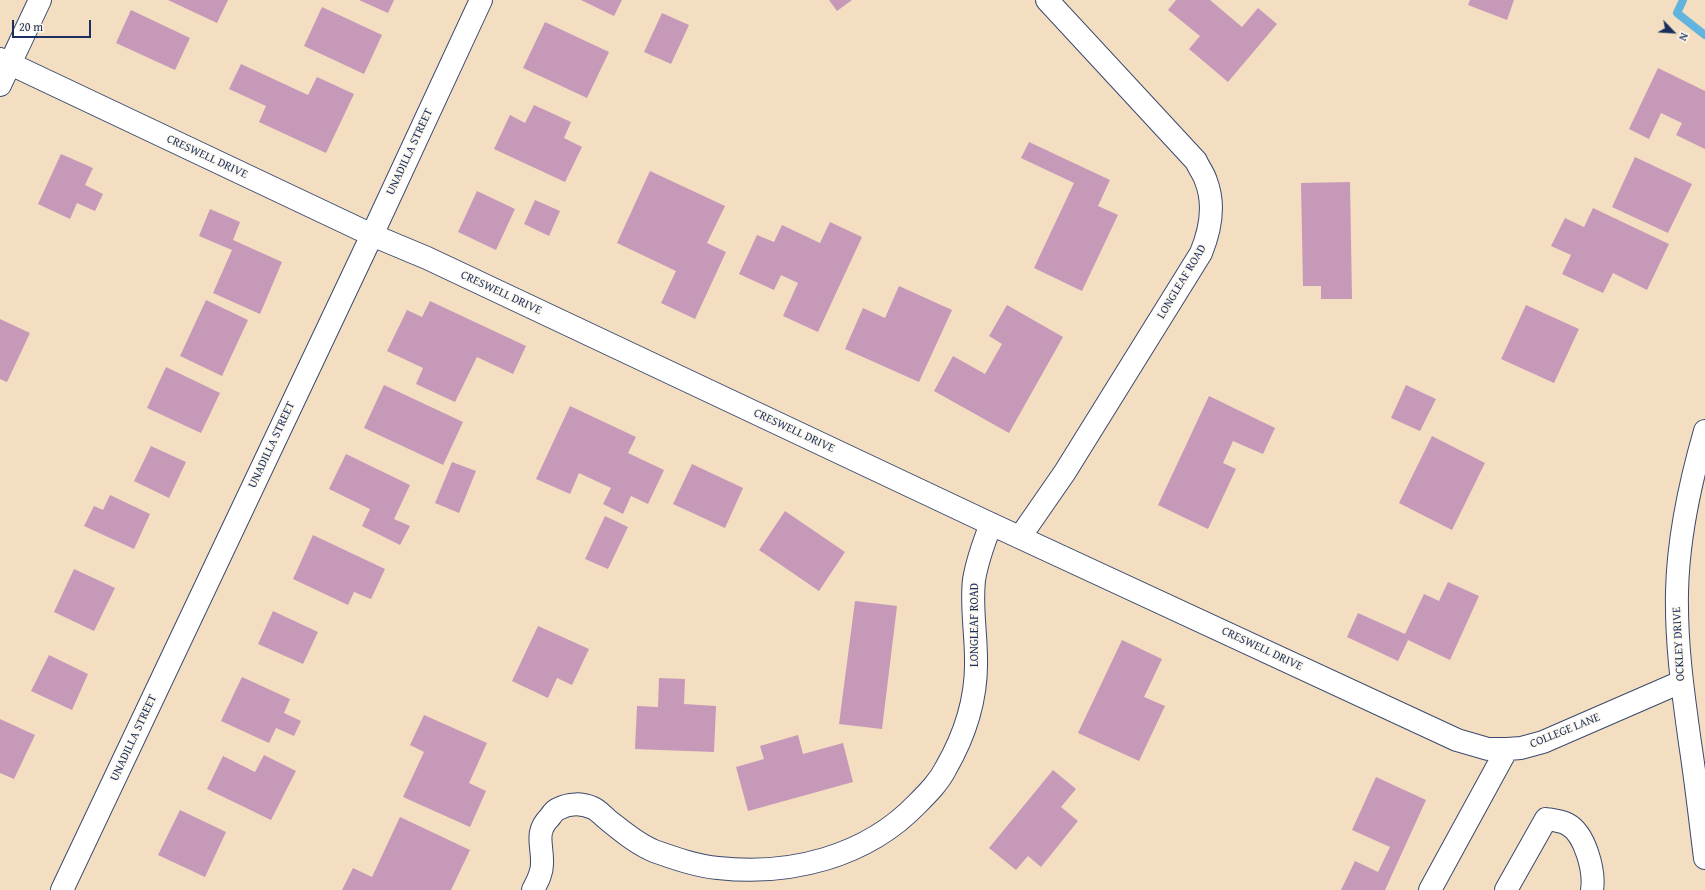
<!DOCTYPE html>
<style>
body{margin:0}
#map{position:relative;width:1705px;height:890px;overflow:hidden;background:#f3dec1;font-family:"Gentium Book Plus",serif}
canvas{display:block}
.north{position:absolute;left:1653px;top:12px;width:40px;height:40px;-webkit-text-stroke:3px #fbf7ec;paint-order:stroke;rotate:115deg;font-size:11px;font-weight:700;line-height:16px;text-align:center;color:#1b2f5e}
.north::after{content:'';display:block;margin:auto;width:14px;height:18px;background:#1b2f5e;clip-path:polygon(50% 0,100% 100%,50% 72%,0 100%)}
.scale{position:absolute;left:12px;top:20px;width:79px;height:18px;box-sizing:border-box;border:2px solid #1b2f5e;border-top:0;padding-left:5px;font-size:12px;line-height:14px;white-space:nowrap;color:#1b2f5e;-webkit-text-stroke:3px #fbf7ec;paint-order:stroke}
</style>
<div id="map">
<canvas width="1705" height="890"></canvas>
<div class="north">N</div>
<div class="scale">20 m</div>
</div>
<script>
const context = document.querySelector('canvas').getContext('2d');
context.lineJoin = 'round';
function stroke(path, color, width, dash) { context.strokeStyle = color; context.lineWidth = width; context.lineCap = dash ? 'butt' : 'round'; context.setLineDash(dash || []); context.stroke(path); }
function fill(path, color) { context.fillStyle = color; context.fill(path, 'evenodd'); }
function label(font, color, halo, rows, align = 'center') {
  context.font = font + ' "Gentium Book Plus",serif'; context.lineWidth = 3; context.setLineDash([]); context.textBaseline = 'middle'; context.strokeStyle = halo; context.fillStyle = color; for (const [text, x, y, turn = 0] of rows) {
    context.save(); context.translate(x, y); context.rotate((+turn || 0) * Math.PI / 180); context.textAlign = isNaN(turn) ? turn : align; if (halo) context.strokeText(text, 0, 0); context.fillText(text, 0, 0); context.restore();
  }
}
const stream = new Path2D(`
 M1683,0L1677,13L1705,35`);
const building = new Path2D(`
 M168,0H228L217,23Z
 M359,0H394L388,13Z
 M581,0H622L614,16Z
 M829,0H852L837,11Z
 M1176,0H1210L1242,27L1258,8L1277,24L1228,82L1189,49L1200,36L1168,10Z
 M1470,0H1514L1507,20L1468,5Z
 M322,7L382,35L364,74L304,46Z
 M131,10L190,38L175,70L116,43Z
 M662,13L689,25L671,64L644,52Z
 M545,22L609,52L587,98L523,68Z
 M241,64L308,95L317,77L354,94L326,153L259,122L266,106L229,89Z
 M1658,68L1705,91V149L1676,135L1682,123L1661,113L1649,139L1629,129Z
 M534,105L571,122L564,138L582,147L565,182L494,149L510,115L525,123Z
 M1029,142L1110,180L1098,206L1118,215L1082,291L1034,268L1074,183L1021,158Z
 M61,154L93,168L85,185L103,194L95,211L77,203L70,219L38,204Z
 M1635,157L1692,184L1668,233L1612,207Z
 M650,171L725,206L707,243L726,252L695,319L661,303L676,271L617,243Z
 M1350,182L1352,299H1321V286H1303L1301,183Z
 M477,191L515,209L496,250L458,232Z
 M535,200L560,211L549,236L524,224Z
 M1593,208L1669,244L1647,290L1613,273L1603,293L1562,274L1571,255L1551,246L1565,218L1584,227Z
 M210,209L240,222L233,240L282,262L260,314L213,293L232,250L199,236Z
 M830,222L862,237L818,332L783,316L798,283L781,275L774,290L739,274L757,235L774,242L782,225L820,243Z
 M899,286L952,310L919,382L845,349L863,308L885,318Z
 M206,300L248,320L222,376L180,356Z
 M430,301L526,346L513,374L477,357L455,402L416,384L423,368L387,351L407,310L422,317Z
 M1007,305L1063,337L1009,433L934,391L953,356L985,374L1002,344L989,336Z
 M1526,305L1579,329L1554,383L1501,359Z
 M0,319L30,333L7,382L0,379Z
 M166,367L220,393L201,433L147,408Z
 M384,385L463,422L443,465L364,428Z
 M1406,385L1436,399L1420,431L1391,418Z
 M1209,396L1275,428L1263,454L1233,441L1223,463L1236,469L1208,529L1158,505Z
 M570,406L636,437L628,453L664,470L648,504L631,496L623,514L603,504L611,488L579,473L570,494L536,479Z
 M1432,436L1485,463L1452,530L1399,503Z
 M151,446L186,462L169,498L134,481Z
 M346,454L410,485L394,519L410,526L400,545L362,526L370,509L329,489Z
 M452,462L476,471L459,513L435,503Z
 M692,464L743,488L725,528L673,504Z
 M110,495L150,514L134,549L84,526L94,506L103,510Z
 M785,511L845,552L819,591L759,550Z
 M605,516L628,527L608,569L585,559Z
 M313,535L385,569L371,599L354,592L348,605L293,579Z
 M74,569L115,588L94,631L54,612Z
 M1448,582L1479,596L1450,660L1408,640L1398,661L1347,637L1358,613L1405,634L1424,594L1439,601Z
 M855,601L897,606L882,729L839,724Z
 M273,611L318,632L303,664L258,644Z
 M538,626L589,649L572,685L557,678L548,698L512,681Z
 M1122,640L1162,659L1144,697L1165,706L1139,761L1078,733Z
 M49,655L88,674L72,710L31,691Z
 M242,677L290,699L284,713L301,721L294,736L276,728L269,743L221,721Z
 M659,678L685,679L684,704L716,706L714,752L635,749L637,706L658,707Z
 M424,715L487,743L469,783L486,791L470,827L403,797L424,752L410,745Z
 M0,719L35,735L14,779L0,773Z
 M798,735L803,754L843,743L853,782L748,811L736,767L764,759L760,746Z
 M264,755L296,771L271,820L207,789L223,756L255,772Z
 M1053,770L1076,789L1061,807L1078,821L1041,867L1028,856L1016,870L989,848Z
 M1376,777L1426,800L1385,890H1341L1355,861L1378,872L1390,847L1352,830Z
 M180,810L226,832L205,877L158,855Z
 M400,817L470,850L451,890H342L353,868L372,877Z`);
const minor = new Path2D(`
 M0,59L372,235L427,258L991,524L1457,740L1488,749H1507
 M0,85L40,0
 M1705,431C1690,483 1678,538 1677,592C1676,645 1683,692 1690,743C1696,781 1700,819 1705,858
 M1020,537L1065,472L1201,253C1210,231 1215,204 1206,181C1204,174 1199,168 1196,161L1047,0
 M62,890L372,235L481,0
 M533,890C537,882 542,874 542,864C543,845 534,833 550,817C552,814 555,810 558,809C569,803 582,803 593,808C598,810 603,816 608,820C622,831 637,844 654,851C674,858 696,866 718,868C790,876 866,857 917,804C928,793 939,782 946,768C965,735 977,697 976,659C976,633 971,606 974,580C977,561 984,542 991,524
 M1430,890L1507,749L1521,748L1543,742L1681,682
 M1506,890L1546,819C1552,820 1561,821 1567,824C1585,833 1595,871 1592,890`);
const streetNames = [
 ["UNADILLA STREET",410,152,-65],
 ["CRESWELL DRIVE",207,157,25],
 ["LONGLEAF ROAD",1182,282,-59],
 ["CRESWELL DRIVE",501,293,25],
 ["CRESWELL DRIVE",794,431,25],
 ["UNADILLA STREET",272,445,-65],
 ["LONGLEAF ROAD",975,625,-90],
 ["OCKLEY DRIVE",1679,644,-93],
 ["CRESWELL DRIVE",1262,649,25],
 ["COLLEGE LANE",1565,731,-22],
 ["UNADILLA STREET",134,738,-65]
];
stroke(stream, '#61b4dd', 8);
fill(building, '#c699b9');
stroke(minor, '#3b496d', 24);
stroke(minor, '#fff', 22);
label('12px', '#1b2f5e', '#fbf7ec', streetNames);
</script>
